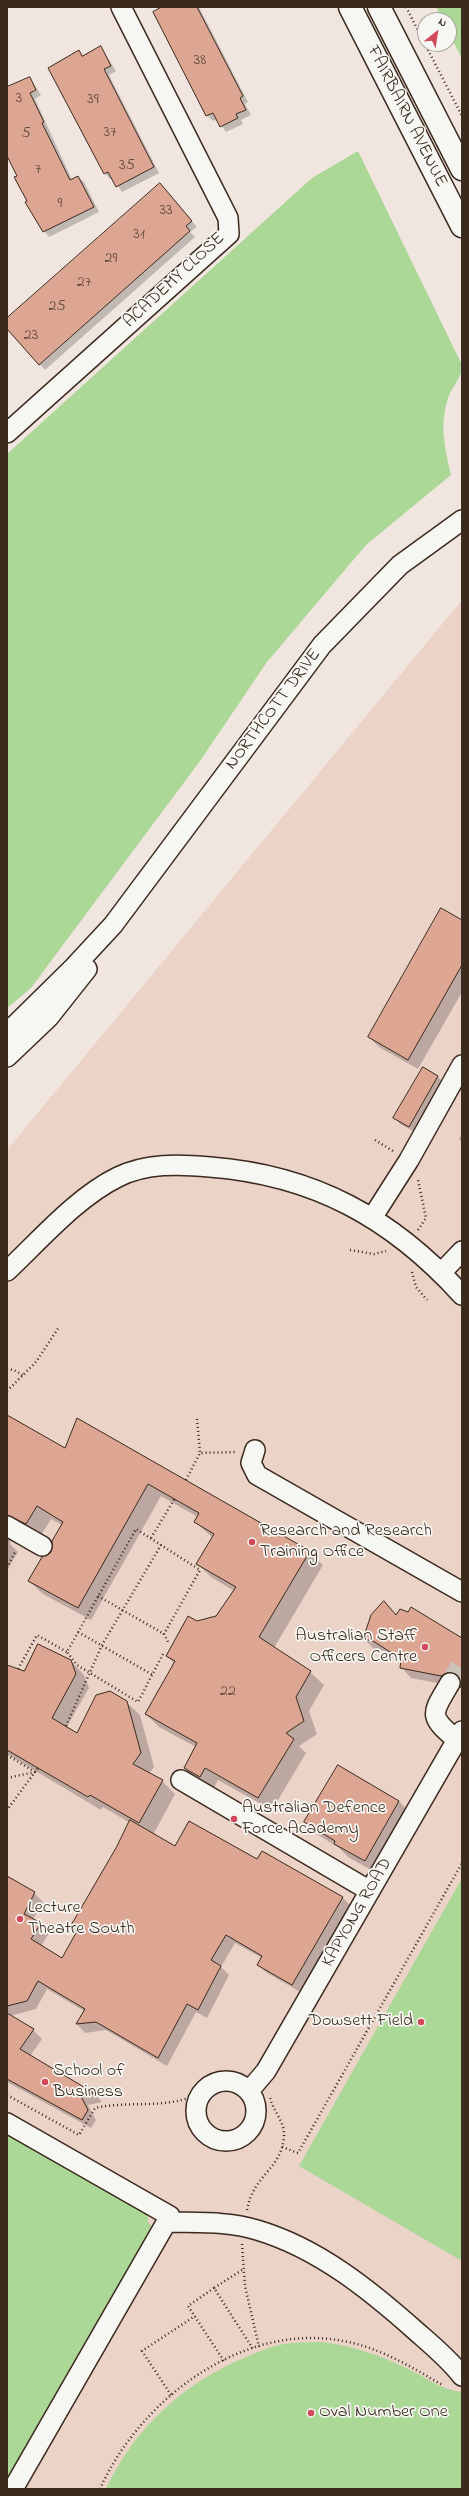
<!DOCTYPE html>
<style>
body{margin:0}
#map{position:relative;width:469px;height:2496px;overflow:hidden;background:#f1e6df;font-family:"Indie Flower",sans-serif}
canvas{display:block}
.frame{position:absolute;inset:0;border:8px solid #3b2a1e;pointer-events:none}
.north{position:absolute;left:417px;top:12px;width:40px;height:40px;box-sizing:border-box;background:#f6f6f2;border:1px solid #aba49d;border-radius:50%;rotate:30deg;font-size:11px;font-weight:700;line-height:16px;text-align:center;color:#3b2a1e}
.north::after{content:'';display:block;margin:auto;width:14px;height:18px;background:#d1495b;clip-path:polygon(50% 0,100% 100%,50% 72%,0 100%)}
</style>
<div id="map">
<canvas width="469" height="2496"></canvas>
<div class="frame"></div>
<div class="north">N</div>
</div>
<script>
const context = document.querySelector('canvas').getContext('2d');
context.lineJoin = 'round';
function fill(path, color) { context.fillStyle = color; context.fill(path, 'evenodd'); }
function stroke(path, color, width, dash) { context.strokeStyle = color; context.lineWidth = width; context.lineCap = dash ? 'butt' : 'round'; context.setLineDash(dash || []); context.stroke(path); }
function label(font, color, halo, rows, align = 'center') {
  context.font = font + ' "Indie Flower",sans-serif'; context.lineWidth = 3.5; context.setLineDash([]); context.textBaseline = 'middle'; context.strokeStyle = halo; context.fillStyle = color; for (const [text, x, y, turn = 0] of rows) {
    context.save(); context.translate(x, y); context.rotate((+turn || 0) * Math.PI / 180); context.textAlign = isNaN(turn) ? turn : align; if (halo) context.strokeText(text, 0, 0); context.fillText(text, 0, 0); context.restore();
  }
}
const built = new Path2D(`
 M462,600V2489H7V1150Z`);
const green = new Path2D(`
 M436,7H462V59L449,33V20H442Z
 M358,151L462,365C462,378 452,386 448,398C439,427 445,447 451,475L366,545L267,662L200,761L31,988L7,1008V454L312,178Z
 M462,1878V2261L299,2166Z
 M7,2130L148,2212V2222L155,2231L7,2489Z
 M322,2342C354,2346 383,2356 412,2371C429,2379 442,2390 462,2392V2489H106C134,2428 184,2383 246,2357C260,2351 276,2344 292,2343C302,2342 312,2342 322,2342Z`);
const shadow = new Path2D(`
 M165,7H199L248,102L245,104L251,115L241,120L243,124L226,132L217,119L213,121L207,115Z
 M101,47L116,71L109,75L159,173L122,192L113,178L110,179L105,173L79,51L84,56Z
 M30,78L41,95L35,99L72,180L78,177L84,182L99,212L49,237L34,218L16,178L19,176L7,154V88Z
 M165,190L197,227L190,232L195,237L45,370L7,327V319Z
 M462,921V992L418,1069L379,1047L369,1037Z
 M437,1076L443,1082L415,1132L400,1124L395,1118Z
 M462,1134V1142L459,1139Z
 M7,1416L66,1450L78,1419L309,1552L323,1565L274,1648L310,1672L324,1685L309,1711L317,1734L299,1746L306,1753L272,1810L218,1780L213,1790L199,1782L185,1768L196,1747L159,1727L146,1714L174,1663L167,1656L197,1622L217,1616L234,1591L211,1577L198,1564L213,1538L195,1522L198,1517L161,1496L91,1620L43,1594L29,1581L52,1552L62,1525L51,1519L40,1537L11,1534L10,1544L18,1552L7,1570Z
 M384,1603L397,1616L462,1639V1688L461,1682L452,1686L411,1678L401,1667L402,1662L384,1651L374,1649L364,1639Z
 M71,1661L84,1675L89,1688L66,1728L77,1734L126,1702L140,1715L154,1767L149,1774L162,1781L175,1794L153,1835L176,1848L258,1861L262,1853L343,1898L351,1906L302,1993L267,1973L258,1965L262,1958L235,1943L221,1967L229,1975L207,2018L196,2012L167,2066L106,2030L85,2033L77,2024L84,2011L47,1989L36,2009L10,2016L33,2030L42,2039L30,2056L94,2093L102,2102L88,2105L96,2120L91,2128L7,2082V1878L34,1893L43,1902L33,1920L49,1933L41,1946L63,1959L78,1932L72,1927L117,1849L130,1823L103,1807L101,1810L7,1754V1666L24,1672Z
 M339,1766L399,1801L412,1815L378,1874L348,1857L338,1847L318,1835L305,1822Z`);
const building = new Path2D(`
 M162,7H197L243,96L240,98L246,110L236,114L238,118L220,127L213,113L206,116L153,12Z
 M101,46L111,66L104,69L154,167L116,187L108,172L104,174L48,68L79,50L82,56Z
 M30,77L36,90L30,93L44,122L42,123L70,180L78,176L94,207L43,232L25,202L27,201L14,177L17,176L7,156V87Z
 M160,183L192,221L186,226L190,231L39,365L7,329V318Z
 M441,908L462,920V965L408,1060L368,1037Z
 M423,1067L438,1076L409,1127L393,1118Z
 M7,1415L65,1448L77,1418L310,1551L259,1637L311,1671L296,1697L304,1721L286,1733L294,1739L258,1798L205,1768L200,1777L184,1768L197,1743L145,1714L175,1661L166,1656L188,1616L197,1621L216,1616L236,1587L196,1564L214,1534L194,1522L199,1513L148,1484L78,1608L28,1581L42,1557L51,1552L52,1541L63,1522L37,1506L26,1524L7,1515Z
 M384,1601L396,1615L400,1609L408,1612L411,1607L462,1638V1688L460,1687V1678L455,1673L450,1672L441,1676L400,1668L401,1659L373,1641L363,1639L371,1615Z
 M38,1644L71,1660L76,1674L52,1718L77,1733L96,1695L110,1691L127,1701L141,1753L133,1764L163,1780L139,1823L90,1795L88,1797L7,1750V1665L24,1671Z
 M338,1765L399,1801L365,1861L334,1844L335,1841L304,1822Z
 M130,1820L175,1846L189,1821L257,1859L262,1851L343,1897L292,1985L257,1965L262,1956L226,1935L211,1960L221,1966L198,2010L187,2004L158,2058L96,2022L76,2024L85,2009L38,1981L27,2001L7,2006V1876L35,1892L24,1914L41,1923L31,1939L62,1958L77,1931L70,1927L116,1848Z
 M7,2013L34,2029L20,2049L94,2093L81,2096L88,2110L82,2120L7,2079Z`);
const minorTunnel = new Path2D(`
 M450,1683L462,1662`);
const path = new Path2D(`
 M406,7L462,116
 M375,1140L393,1151
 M418,1230L426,1218L418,1180
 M350,1250L374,1254L386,1251
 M412,1272L416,1287L427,1300
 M7,1369L14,1370L24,1376
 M7,1391L36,1362L59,1327
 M197,1419L200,1453
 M186,1480L200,1453L235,1452
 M151,1538L175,1498
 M7,1568L15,1552
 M98,1596L164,1634
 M78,1632L153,1675
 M163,1654L138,1702L77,1665L67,1652L136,1529L200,1570L164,1634L169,1644
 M18,1669L37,1635L67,1652
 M66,1726L102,1645L161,1545
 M7,1755L35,1772L7,1810
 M7,1778L35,1772L38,1768
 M7,2095L79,2135L95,2108C126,2101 158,2108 189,2098
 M282,2147L298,2153L462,1863
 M247,2210C253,2175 282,2169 284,2136C285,2120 271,2110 270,2095
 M242,2244L245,2286L259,2347
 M242,2270L214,2288L253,2349
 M214,2288L188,2306L224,2361
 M171,2395L142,2351L195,2316
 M100,2489C140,2399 245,2319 348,2342C373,2347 397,2359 420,2372C428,2376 435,2382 444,2385`);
const minor = new Path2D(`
 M7,433L229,234L228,218L224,210L121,7
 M7,1033L74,967L113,925L322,645L400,565L462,520
 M7,1057L49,1017L87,969
 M372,1218L409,1160L462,1065
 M7,1271C40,1240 77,1197 118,1177C146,1163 179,1164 210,1167C314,1175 392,1218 462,1295
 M441,1273L462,1251
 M255,1450L251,1463L257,1475L462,1592
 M7,1526L42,1546
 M450,1683C432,1714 427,1715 457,1740
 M181,1780L370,1891
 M196 2111a30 30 0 1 1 60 0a30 30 0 1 1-60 0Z
 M249,2091L266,2071L462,1731
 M7,2123L170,2216L13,2489
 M167,2222C197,2223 228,2221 257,2230C318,2248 370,2290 417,2332C433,2346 449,2359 462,2376`);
const major = new Path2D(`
 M350,7L462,226
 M379,7L462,169`);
const markers = [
 [252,1542,4,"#d1495b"],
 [425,1647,4,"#d1495b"],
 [234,1819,4,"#d1495b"],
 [20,1919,4,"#d1495b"],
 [421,2022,4,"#d1495b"],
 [45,2082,4,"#d1495b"],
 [311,2413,4,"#d1495b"]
];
const numberNames = [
 ["38",200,61],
 ["3",19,99],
 ["39",93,100],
 ["37",110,133],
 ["5",26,134],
 ["35",127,166],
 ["7",38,170],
 ["9",60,204],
 ["33",166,211],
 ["31",139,235],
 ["29",111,259],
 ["27",84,283],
 ["25",57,307],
 ["23",31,336],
 ["22",228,1692]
];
const streetNames = [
 ["FAIRBAIRN AVENUE",406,117,63],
 ["ACADEMY CLOSE",175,281,-43],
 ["NORTHCOTT DRIVE",274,710,-53],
 ["KAPYONG ROAD",358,1913,-60]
];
const poiNames = [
 ["Research and Research",260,1532],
 ["Training Office",260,1553],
 ["Australian Staff",417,1637,"right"],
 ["Officers Centre",417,1658,"right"],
 ["Australian Defence",242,1809],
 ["Force Academy",242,1830],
 ["Lecture",28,1909],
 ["Theatre South",28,1930],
 ["Dowsett Field",413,2022,"right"],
 ["School of",53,2072],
 ["Business",53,2093],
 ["Oval Number One",319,2413]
];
fill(built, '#ebd3c8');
fill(green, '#abd897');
fill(shadow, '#0003');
fill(building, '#dca692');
stroke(building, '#3b2a1e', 1);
stroke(minorTunnel, '#cdc0b8', 19, [19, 10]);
stroke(minor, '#3b2a1e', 22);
stroke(major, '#3b2a1e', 25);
stroke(path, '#3b2a1e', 2.5, [1, 3]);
stroke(minor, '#f6f6f2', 19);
stroke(major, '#f6f6f2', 22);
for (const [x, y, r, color] of markers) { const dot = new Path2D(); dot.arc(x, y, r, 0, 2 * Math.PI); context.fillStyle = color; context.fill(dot); stroke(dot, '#f6f6f2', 1.5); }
label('16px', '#63493b', null, numberNames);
label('18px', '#3b2a1e', '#f6f6f2', streetNames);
label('18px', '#3b2a1e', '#f6f6f2', poiNames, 'left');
</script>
